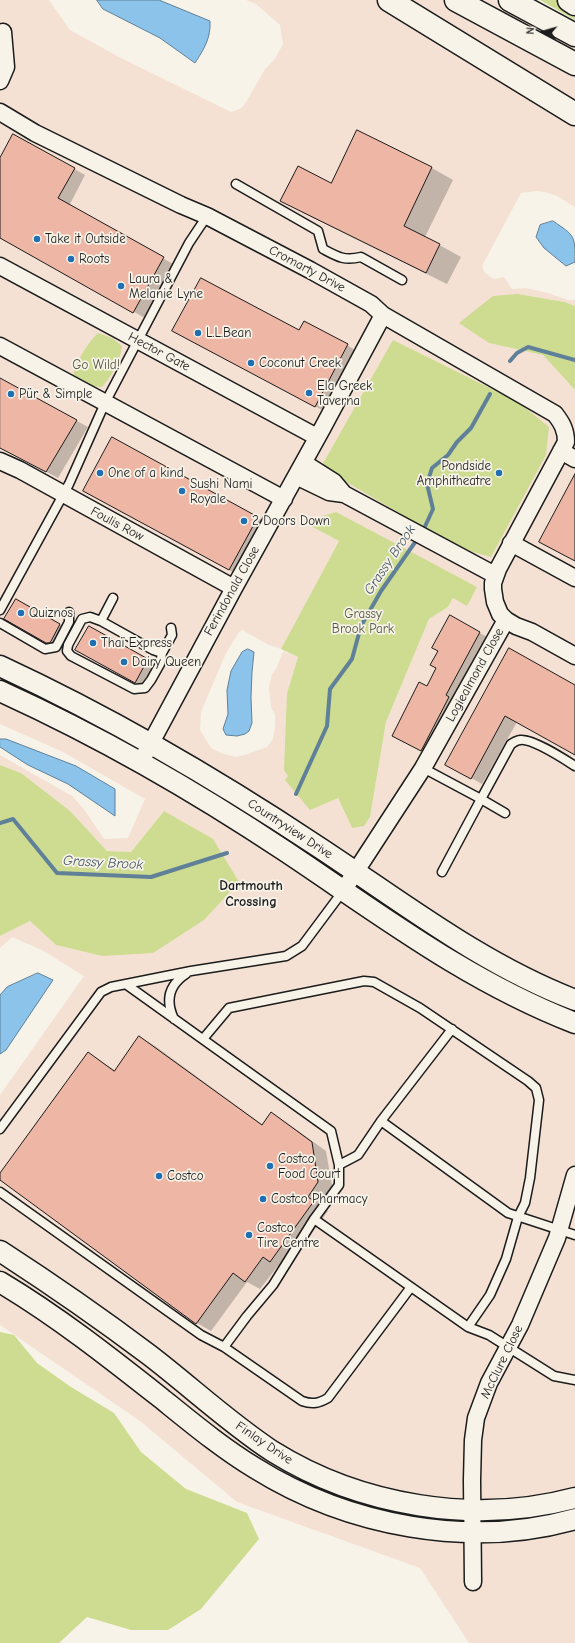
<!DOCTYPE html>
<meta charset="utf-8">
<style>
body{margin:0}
#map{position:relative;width:575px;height:1643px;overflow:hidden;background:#f7f3e8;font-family:"Comic Neue",sans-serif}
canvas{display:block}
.north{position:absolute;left:523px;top:12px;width:40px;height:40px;-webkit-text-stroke:3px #f7f3e8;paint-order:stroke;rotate:275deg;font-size:11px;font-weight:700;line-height:16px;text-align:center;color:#1c1c1c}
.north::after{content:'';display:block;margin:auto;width:14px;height:18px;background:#1c1c1c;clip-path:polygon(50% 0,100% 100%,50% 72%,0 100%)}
</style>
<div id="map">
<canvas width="575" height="1643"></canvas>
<div class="north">N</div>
</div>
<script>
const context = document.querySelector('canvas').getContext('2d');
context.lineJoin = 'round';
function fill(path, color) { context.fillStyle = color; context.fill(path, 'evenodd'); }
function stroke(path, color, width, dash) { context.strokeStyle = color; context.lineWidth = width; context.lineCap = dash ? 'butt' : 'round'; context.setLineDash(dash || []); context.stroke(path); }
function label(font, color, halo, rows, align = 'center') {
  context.font = font + ' "Comic Neue",sans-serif'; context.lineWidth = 3.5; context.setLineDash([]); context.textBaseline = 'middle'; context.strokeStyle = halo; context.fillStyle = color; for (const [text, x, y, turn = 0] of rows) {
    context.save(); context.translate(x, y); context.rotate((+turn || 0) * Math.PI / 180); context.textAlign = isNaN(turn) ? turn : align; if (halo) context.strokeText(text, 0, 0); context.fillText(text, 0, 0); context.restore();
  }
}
const built = new Path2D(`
 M0,0H49L70,30L119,57L231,112L240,109L245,104L265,69L275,59L283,44L280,25L256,4L246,0H494L575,43V207L557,196L545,192L537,191L521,193L482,266L485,273L494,279L504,277L512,289L526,288L548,293L568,300H575V306L565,302L518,294L489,343L543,355L575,390V1643H469L420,1568L237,1502L140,1421L0,1325V1095L84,976L42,950L12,937L0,948V936L30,921L56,945L102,956L164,811L131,852L107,851L89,832L21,773L0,765V755L72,796L83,808L104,839L128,838L145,799L63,752L0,724ZM443,365L518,402L499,541L491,557ZM310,525L476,587L453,598L448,607L429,619L386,722L370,816L364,826L352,828L287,693L298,657L283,651L277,667L272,674L269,687L271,708L275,714V727L273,739L267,747L245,755L235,757L221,753L211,748L200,730L201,712L226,653L239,632L242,630L269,645L281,649L339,541Z`);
const green = new Path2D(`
 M540,0H575V20Z
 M518,294L565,302L575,306V390L543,355L489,343L459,323L493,296Z
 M98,333L112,338L122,346C120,363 112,375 102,387L93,386L73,375C78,359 86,345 98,333Z
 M393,340L518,402L549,427L546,455L491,557L473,552L440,537L321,467Z
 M336,512L477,587L467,606L453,598L448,607L429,619L386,722L370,817L364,826L352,828L338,798L310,810L285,780L288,776L284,770L287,693L298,657L281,649L339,541L309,525L313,519Z
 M0,765L21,773L70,811L107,851L131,852L164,811L213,839L239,882L204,920L153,953L102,956L56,945L30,921L0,936Z
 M0,1332L14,1335L37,1363L71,1387L114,1413L141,1452L186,1489L247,1513L259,1539L201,1609L168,1630H131L87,1617L59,1643H0Z`);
const water = new Path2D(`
 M97,0H159L210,21C211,38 204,49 195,63L160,38L103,9Z
 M553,221C575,236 575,235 575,262L566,266L544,248L536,237L540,225Z
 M248,649L254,652L252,672L251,697L252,723L249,731L245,734L237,736L226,735L223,729L228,714L227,690L231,671L242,652Z
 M0,739H6L76,766L115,789V816L68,784L28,765L0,747Z
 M38,973L53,980L6,1050L0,1054V995L7,987Z`);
const shadow = new Path2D(`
 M357,131L432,168L453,180L425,237L461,257L447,284L303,213L282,201L332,184Z
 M14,135L85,175L69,206L175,265L145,318L0,237V160Z
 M300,331L347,345L358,352L326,412L185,337Z
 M0,379L88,427L58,478L0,447Z
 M96,497L257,517L268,524L240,576Z
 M16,600L71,631L61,649H58L6,619Z
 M450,617L491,639L433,756L404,742L438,668L439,651Z
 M89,628L159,667L147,689L77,649Z
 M510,650L575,686V754L517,722L482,784L446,764Z
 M140,1037L155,1046L263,1125L272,1113L286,1122L326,1151L333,1191L322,1206L328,1211L285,1270L278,1266L260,1289L247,1282L211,1331L197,1323L0,1179V1174L88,1053L116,1071Z`);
const stream = new Path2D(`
 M510,361L517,353L528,347L575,360
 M422,533L433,509L427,484L432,468L448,455L457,442L471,428L490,394
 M296,794L327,726L330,689L352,659L361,626L381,591L418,538
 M0,823L13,819L57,873L151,877L227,853`);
const building = new Path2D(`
 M357,130L432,167L404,226L440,244L426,273L280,201L298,166L331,183Z
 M13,134L75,168L58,198L164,257L133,313L0,238V158Z
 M201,278L299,330L304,321L348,344L315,407L172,331Z
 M0,378L77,420L46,472L0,448Z
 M112,437L258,517L229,570L83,491Z
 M575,474V561L539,542Z
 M16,599L60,624L50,643H46L4,619Z
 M450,615L480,632L446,695L449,697L421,751L392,736L419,682L427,686L436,668L430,665L438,651L432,648Z
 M89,626L148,659L135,683L75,650Z
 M509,648L575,685V755L505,716L471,779L445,765Z
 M139,1036L262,1125L271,1112L312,1142L318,1182L308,1197L314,1201L270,1262L263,1257L245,1282L233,1273L196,1324L0,1180V1173L88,1052L114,1071Z`);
const service = new Path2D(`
 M236,184L318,231L323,249C338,257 344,261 361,257L402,280
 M0,610L69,484L105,403L189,243L207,216
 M101,621L113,598
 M0,623L45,649L56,647L69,622V612
 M162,653L153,650L101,621L90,617L82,619L68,645L67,651L71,656L134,689L145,688L151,680L160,664L162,653L172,635L171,628
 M423,768L481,799L511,744C513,743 517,740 520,740C532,738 564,759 575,766
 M442,872L481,799L505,813
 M127,985L331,1131L339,1165V1185L314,1219L273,1285L247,1316L224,1347
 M174,1019C165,1000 169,985 186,974
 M203,1039L229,1008L364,981L374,982L420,1008L528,1081L536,1088L539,1100L530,1178L525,1203L518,1217L506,1259L490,1295L468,1327
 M381,1121L508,1213L575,1235
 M0,1129L101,992L111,987L191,971L286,956L302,946L343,891
 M339,1165L358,1155L381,1121L452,1029
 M0,1192L201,1335L224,1347L302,1401C313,1405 319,1403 328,1398L411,1287
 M314,1219L468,1327L489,1335L554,1376L575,1380`);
const minor = new Path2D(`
 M0,81L6,67L3,32
 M0,112L35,133L181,205L207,216L310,270L371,304L383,315L555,414C562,423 566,430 566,442L498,569L493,583V589L495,602L500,614L506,620L516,626L532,632L575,656
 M0,266L317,437
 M0,346L284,499
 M561,451L575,459
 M0,461L20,470L234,588
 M304,463L334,482L344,494
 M296,476L329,492L344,494L495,575
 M511,543L575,578
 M145,754L234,588L322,429L383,315
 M343,891L423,768L506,620
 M473,1582L472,1480L473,1440L476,1418L489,1383L520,1325L557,1238L575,1175`);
const tertiary = new Path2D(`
 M0,666C110,717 216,779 317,846C401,901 481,964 575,1000
 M0,691C99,736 195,791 285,851C381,915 467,981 575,1023
 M0,1251C51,1284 100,1318 148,1354C190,1386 228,1422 272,1451C360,1506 475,1525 575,1498
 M0,1282C57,1316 109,1357 161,1398C192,1423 222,1448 255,1468C348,1526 469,1549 575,1519`);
const motorway = new Path2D(`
 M389,0L575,114
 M456,0L575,64
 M510,0L575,35
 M569,0L575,4`);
const markers = [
 [37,239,4,"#1f6fb2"],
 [71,259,4,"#1f6fb2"],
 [121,286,4,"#1f6fb2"],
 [198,333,4,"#1f6fb2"],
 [251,363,4,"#1f6fb2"],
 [309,393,4,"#1f6fb2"],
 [11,394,4,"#1f6fb2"],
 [100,473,4,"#1f6fb2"],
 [499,473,4,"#1f6fb2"],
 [182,491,4,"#1f6fb2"],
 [244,521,4,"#1f6fb2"],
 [21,613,4,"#1f6fb2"],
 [93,643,4,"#1f6fb2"],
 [124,662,4,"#1f6fb2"],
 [270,1166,4,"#1f6fb2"],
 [159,1176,4,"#1f6fb2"],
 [263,1199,4,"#1f6fb2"],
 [249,1235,4,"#1f6fb2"]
];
const poiNames = [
 ["Take it Outside",45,239],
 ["Roots",79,259],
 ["Laura &",129,279],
 ["Melanie Lyne",129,294],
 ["L.L.Bean",206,333],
 ["Coconut Creek",259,363],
 ["Ela Greek",317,386],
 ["Taverna",317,401],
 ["Pür & Simple",19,394],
 ["Pondside",491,466,"right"],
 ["Amphitheatre",491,481,"right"],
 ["One of a kind",108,473],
 ["Sushi Nami",190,484],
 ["Royale",190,499],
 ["2 Doors Down",252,521],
 ["Quiznos",29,613],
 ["Thaï Express",101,643],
 ["Dairy Queen",132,662],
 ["Costco",278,1159],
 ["Food Court",278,1174],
 ["Costco",167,1176],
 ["Costco Pharmacy",271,1199],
 ["Costco",257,1228],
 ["Tire Centre",257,1243]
];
const streetNames = [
 ["Cromarty Drive",307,269,28],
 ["Hector Gate",159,352,28],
 ["Foulis Row",117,524,28],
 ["Ferindonald Close",232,591,-61],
 ["Logiealmond Close",475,675,-61],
 ["Countryview Drive",290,829,33],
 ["McClure Close",502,1362,-64],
 ["Finlay Drive",264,1443,34]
];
const parkNames = [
 ["Go Wild!",96,365],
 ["Grassy",363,614],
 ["Brook Park",363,629]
];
const waterNames = [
 ["Grassy Brook",390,560,-56],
 ["Grassy Brook",103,863,3]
];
const neighbourhoodNames = [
 ["Dartmouth",251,886],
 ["Crossing",251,902]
];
fill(built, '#f4e1d4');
fill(green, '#cddc90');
fill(water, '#8cc3ea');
stroke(water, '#5f8098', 1);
fill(shadow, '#0003');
stroke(stream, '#5f8098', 4);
fill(building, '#eeb6a4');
stroke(building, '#1c1c1c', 1);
stroke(service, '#1c1c1c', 11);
stroke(minor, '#1c1c1c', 19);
stroke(tertiary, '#1c1c1c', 23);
stroke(motorway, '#1c1c1c', 25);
stroke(service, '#f7f3e8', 8);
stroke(minor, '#f7f3e8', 16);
stroke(tertiary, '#f7f3e8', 20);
stroke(motorway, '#f7f3e8', 22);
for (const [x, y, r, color] of markers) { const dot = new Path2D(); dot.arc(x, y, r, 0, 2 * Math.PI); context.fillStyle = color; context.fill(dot); stroke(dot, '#f7f3e8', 1.5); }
label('13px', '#1c1c1c', '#f7f3e8', poiNames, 'left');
label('13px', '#1c1c1c', '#f7f3e8', streetNames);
label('13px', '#51563f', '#f7f3e8', parkNames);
label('italic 14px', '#435664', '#f7f3e8', waterNames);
label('bold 14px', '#1c1c1c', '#f7f3e8', neighbourhoodNames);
</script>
